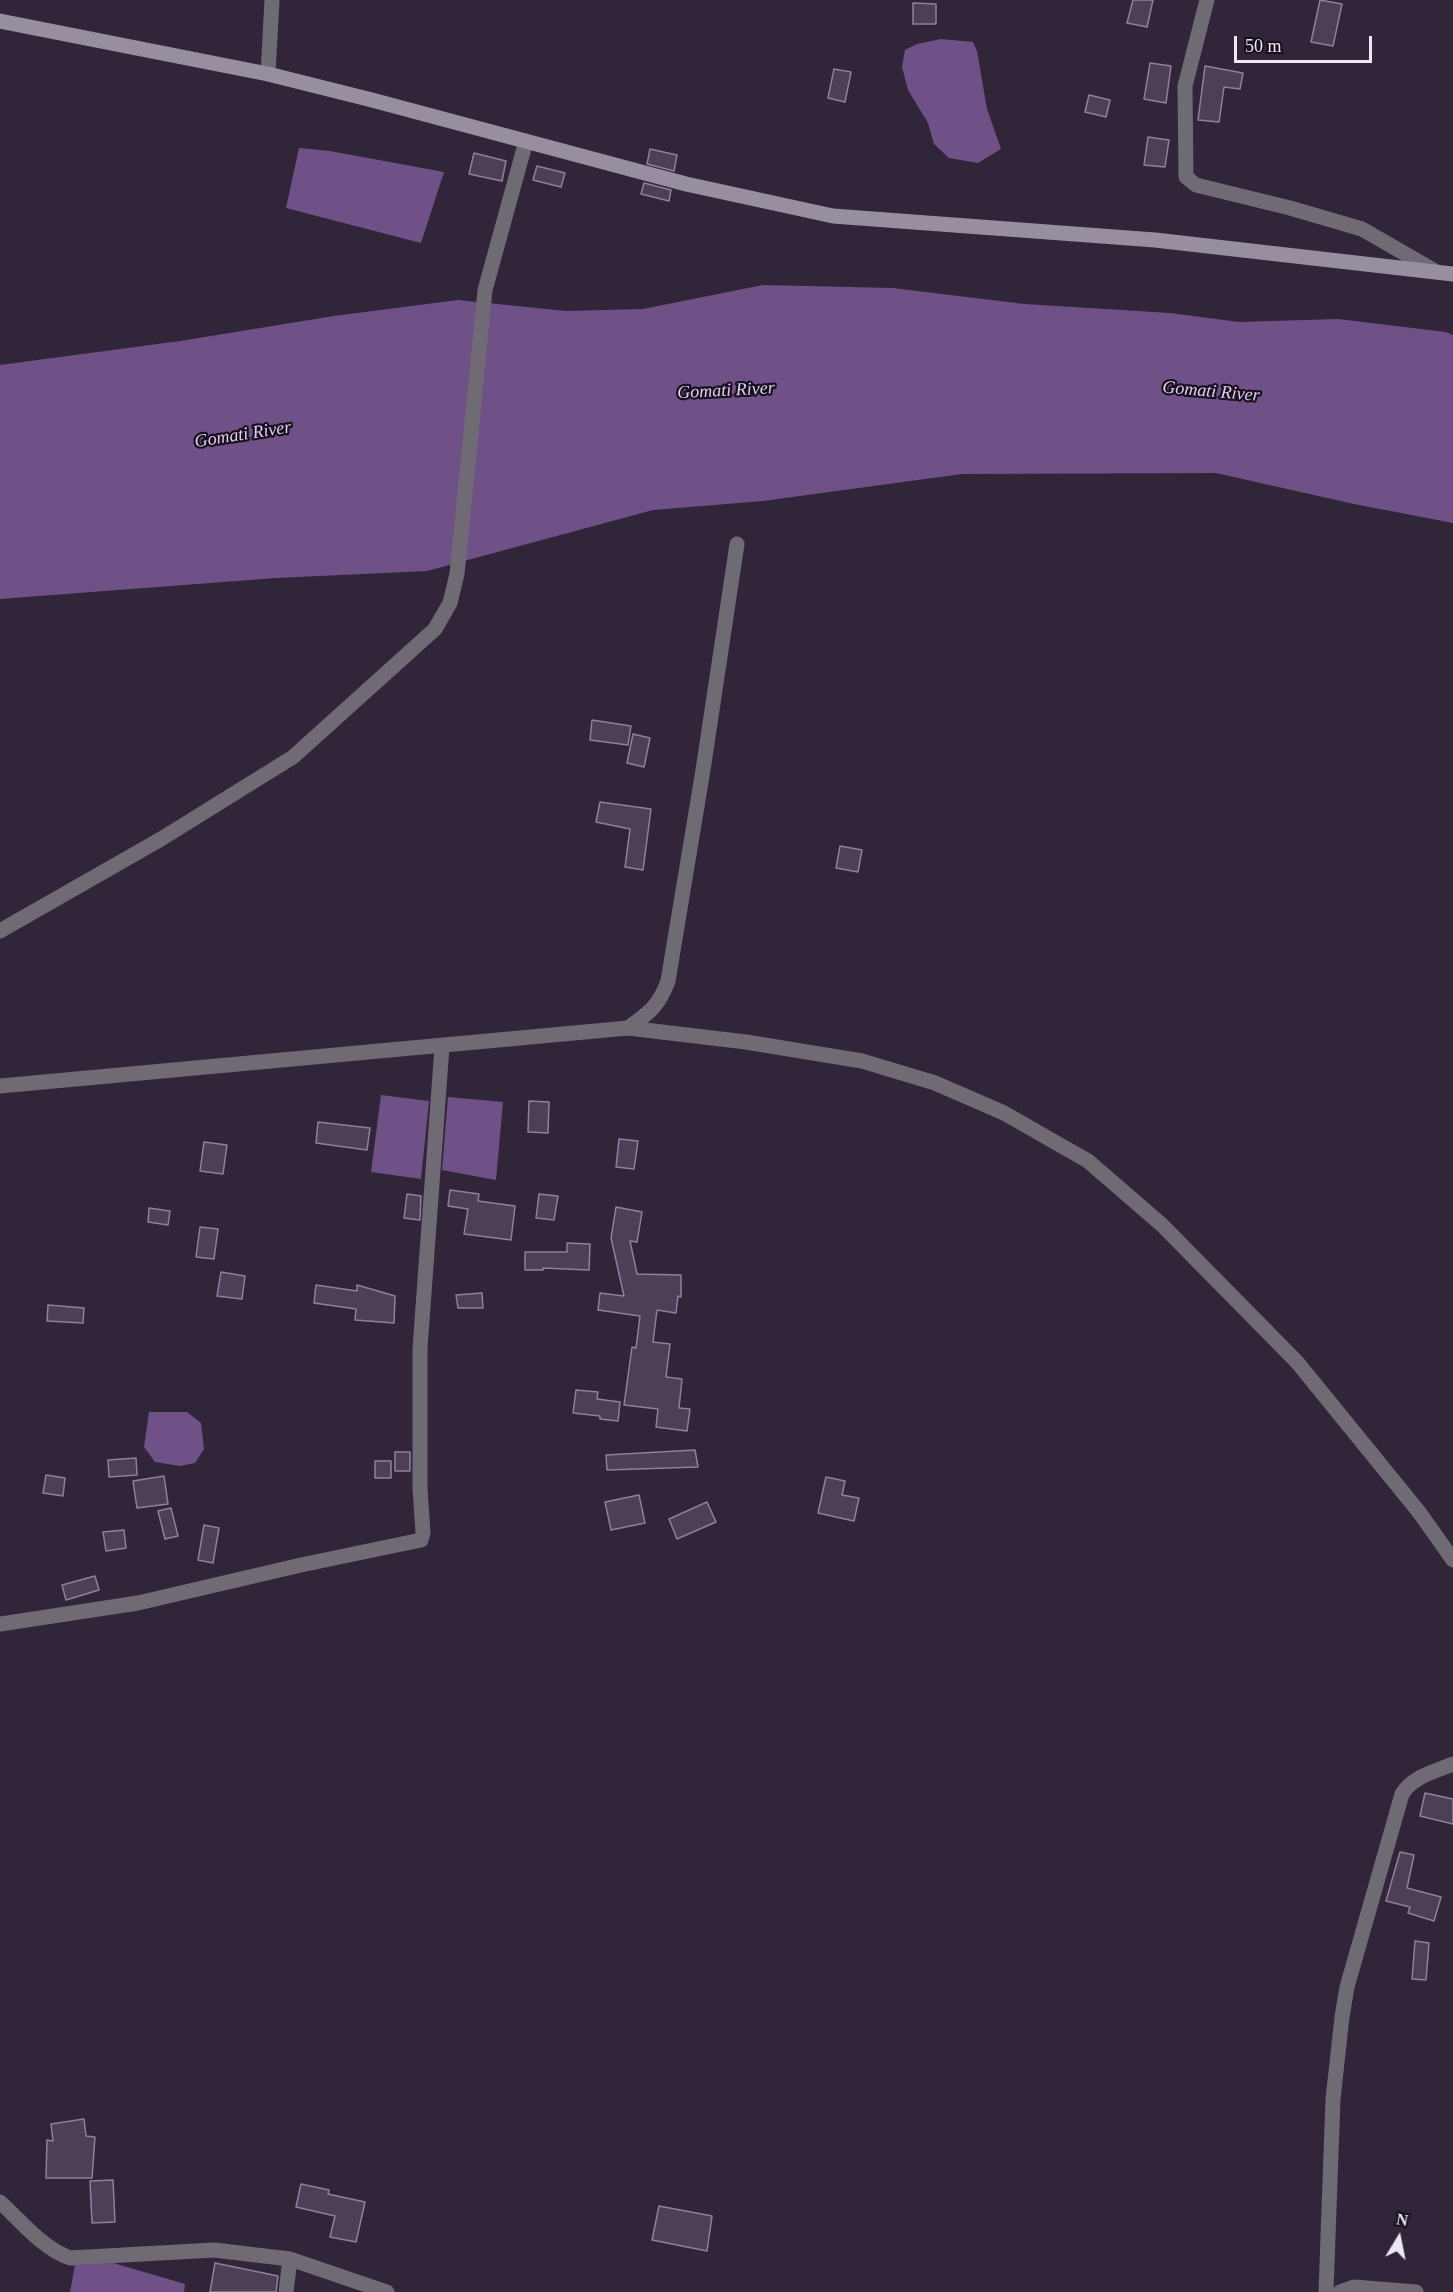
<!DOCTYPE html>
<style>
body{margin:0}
#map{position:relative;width:1453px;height:2292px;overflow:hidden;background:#31253a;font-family:"Times New Roman",serif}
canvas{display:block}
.north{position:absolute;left:1369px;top:2208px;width:60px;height:60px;-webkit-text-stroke:4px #16111a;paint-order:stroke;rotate:10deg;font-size:16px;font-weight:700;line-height:24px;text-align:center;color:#eee6f5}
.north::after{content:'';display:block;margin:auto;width:21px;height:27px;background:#eee6f5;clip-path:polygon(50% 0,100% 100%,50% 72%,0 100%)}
.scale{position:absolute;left:1234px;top:36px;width:138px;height:27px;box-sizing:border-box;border:3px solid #eee6f5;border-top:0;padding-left:8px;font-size:18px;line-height:21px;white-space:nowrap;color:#eee6f5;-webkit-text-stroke:4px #16111a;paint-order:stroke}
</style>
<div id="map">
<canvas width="1453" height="2292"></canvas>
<div class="north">N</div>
<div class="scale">50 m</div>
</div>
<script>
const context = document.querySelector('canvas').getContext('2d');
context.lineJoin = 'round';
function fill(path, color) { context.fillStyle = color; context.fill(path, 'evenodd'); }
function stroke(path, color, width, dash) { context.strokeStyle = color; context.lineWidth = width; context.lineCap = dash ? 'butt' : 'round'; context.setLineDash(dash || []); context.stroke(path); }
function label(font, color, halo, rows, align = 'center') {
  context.font = font + ' "Times New Roman",serif'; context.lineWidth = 4.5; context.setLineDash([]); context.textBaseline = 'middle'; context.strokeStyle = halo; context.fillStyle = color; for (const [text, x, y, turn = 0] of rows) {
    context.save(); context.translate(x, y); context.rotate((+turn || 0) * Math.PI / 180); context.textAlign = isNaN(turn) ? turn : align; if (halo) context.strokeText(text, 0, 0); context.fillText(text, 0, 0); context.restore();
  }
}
const water = new Path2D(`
 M941,39L973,42L977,51L987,109L1001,149L978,163L949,158L934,144L928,123L908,90L902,67L905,50L917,44Z
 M299,148L330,151L444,172L421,243L286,208Z
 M763,285L893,288L1024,304L1170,313L1239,322L1338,319L1446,332L1453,335V523L1354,504L1216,473L962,474L763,501L653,510L427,571L276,578L0,599V365L180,341L334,316L458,300L566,311L643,309Z
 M381,1095L429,1101L421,1179L371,1172Z
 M448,1097L503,1102L496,1180L442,1170Z
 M149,1412H187L201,1423L204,1449L195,1463L180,1466L155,1462L144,1447Z
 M113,2263L185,2284L184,2292H70L75,2265Z`);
const building = new Path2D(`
 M1133,0H1153L1147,27L1127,23Z
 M1320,0L1342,4L1333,46L1311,42Z
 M913,3L936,4V24H913Z
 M1150,63L1171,66L1166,103L1144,99Z
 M1205,66L1243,73L1240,89L1224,87L1219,122L1198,120Z
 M834,69L851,72L845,102L828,98Z
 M1089,95L1110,100L1106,117L1085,112Z
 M1148,137L1169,140L1165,167L1144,165Z
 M650,149L677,155L674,171L647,164Z
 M474,153L506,161L502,181L469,174Z
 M537,166L565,173L561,187L533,180Z
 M644,183L671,190L669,201L641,194Z
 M592,720L631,726L628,745L590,740Z
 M633,734L650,738L644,767L627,763Z
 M600,802L651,809L643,870L625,867L630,829L596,822Z
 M840,846L862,850L858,872L836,868Z
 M529,1101L549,1102L548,1133L528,1132Z
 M318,1122L370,1128L367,1150L316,1143Z
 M619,1139L638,1141L634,1169L616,1167Z
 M204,1142L227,1145L223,1174L200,1171Z
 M450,1190L479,1194L478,1201L515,1206L511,1240L464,1234L468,1209L448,1206Z
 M407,1194L421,1196L420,1220L404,1218Z
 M539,1194L558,1196L554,1220L536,1218Z
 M616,1207L642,1212L637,1242L630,1241L637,1274L681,1275V1297L678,1296L676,1313L657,1310L653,1342L670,1344L666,1377L682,1379L679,1408L690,1409L687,1431L656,1427L658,1409L624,1405L632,1347L636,1348L640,1316L598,1310L600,1293L624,1296L611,1238Z
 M149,1208L170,1211L168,1225L148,1222Z
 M200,1227L218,1229L214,1259L196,1257Z
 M567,1243L590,1244L589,1270L543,1268V1270H525V1252H567Z
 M221,1272L245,1276L242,1299L217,1296Z
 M316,1285L357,1291V1285L395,1296L394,1323L355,1320L356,1309L314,1303Z
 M482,1293L483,1308H458L456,1295Z
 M48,1305L84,1308L83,1323L47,1321Z
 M576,1390L598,1392L597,1399L620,1402L618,1421L600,1419V1416L573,1413Z
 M695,1450L698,1467L607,1470L606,1455Z
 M395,1452H410V1471H395Z
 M136,1458L137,1475L109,1477L108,1460Z
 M375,1461H391V1478H375Z
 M46,1475L65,1478L63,1496L43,1493Z
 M164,1476L168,1504L137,1508L133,1481Z
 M826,1477L845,1481L842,1495L859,1498L854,1521L818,1513Z
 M639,1495L645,1523L611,1530L605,1502Z
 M707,1502L716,1522L677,1539L669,1519Z
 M171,1508L178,1536L165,1539L158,1511Z
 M204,1525L219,1528L213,1563L198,1560Z
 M124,1530L126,1548L106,1551L103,1532Z
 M95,1576L99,1590L66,1600L62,1585Z
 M1425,1793L1453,1799V1824L1420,1816Z
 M1400,1852L1414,1855L1407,1888L1441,1897L1434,1921L1408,1913L1410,1907L1386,1901Z
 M1415,1941L1429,1943L1426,1980L1412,1979Z
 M84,2119L86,2136L95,2137L92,2178H46L47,2140L53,2141L51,2124Z
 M113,2180L115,2222L92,2223L90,2181Z
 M301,2184L329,2190L328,2194L365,2202L356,2242L330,2237L335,2216L296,2207Z
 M659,2206L712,2216L707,2251L652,2240Z
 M215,2263L278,2276L276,2292H210Z`);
const minor = new Path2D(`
 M1207,0L1185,86L1186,177L1196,185L1290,208L1362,229L1435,271
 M628,1028C649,1013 659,1006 668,981L703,770L737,544
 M0,1624L138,1603L301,1565L421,1540L423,1533L420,1488V1348L442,1047
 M0,2202C21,2221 42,2248 70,2258L214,2250L290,2259L387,2292
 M286,2292L290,2259
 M1326,2292L1333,2099L1342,2017L1347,1987L1402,1794C1413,1776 1434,1772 1453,1764
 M1340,2292L1354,2287L1416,2292`);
const tertiary = new Path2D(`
 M268,74L272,0
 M0,931L161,839L293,757L435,629L450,603L457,574L485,290L526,141
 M0,1086L628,1028L746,1042L862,1061L935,1083L1004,1113L1088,1161L1162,1225L1297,1362L1419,1512L1453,1560`);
const secondary = new Path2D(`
 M0,21L268,74L372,100L686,184L833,216L1155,240L1453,274`);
const waterNames = [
 ["Gomati River",726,391,-3],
 ["Gomati River",1211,392,5],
 ["Gomati River",243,435,-9]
];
fill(water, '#705187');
fill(building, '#4c3f56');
stroke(building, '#8f819b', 1.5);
stroke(minor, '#706a75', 15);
stroke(tertiary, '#706a75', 15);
stroke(secondary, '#978e9f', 15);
label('italic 18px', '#e4c9fa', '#16111a', waterNames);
</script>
